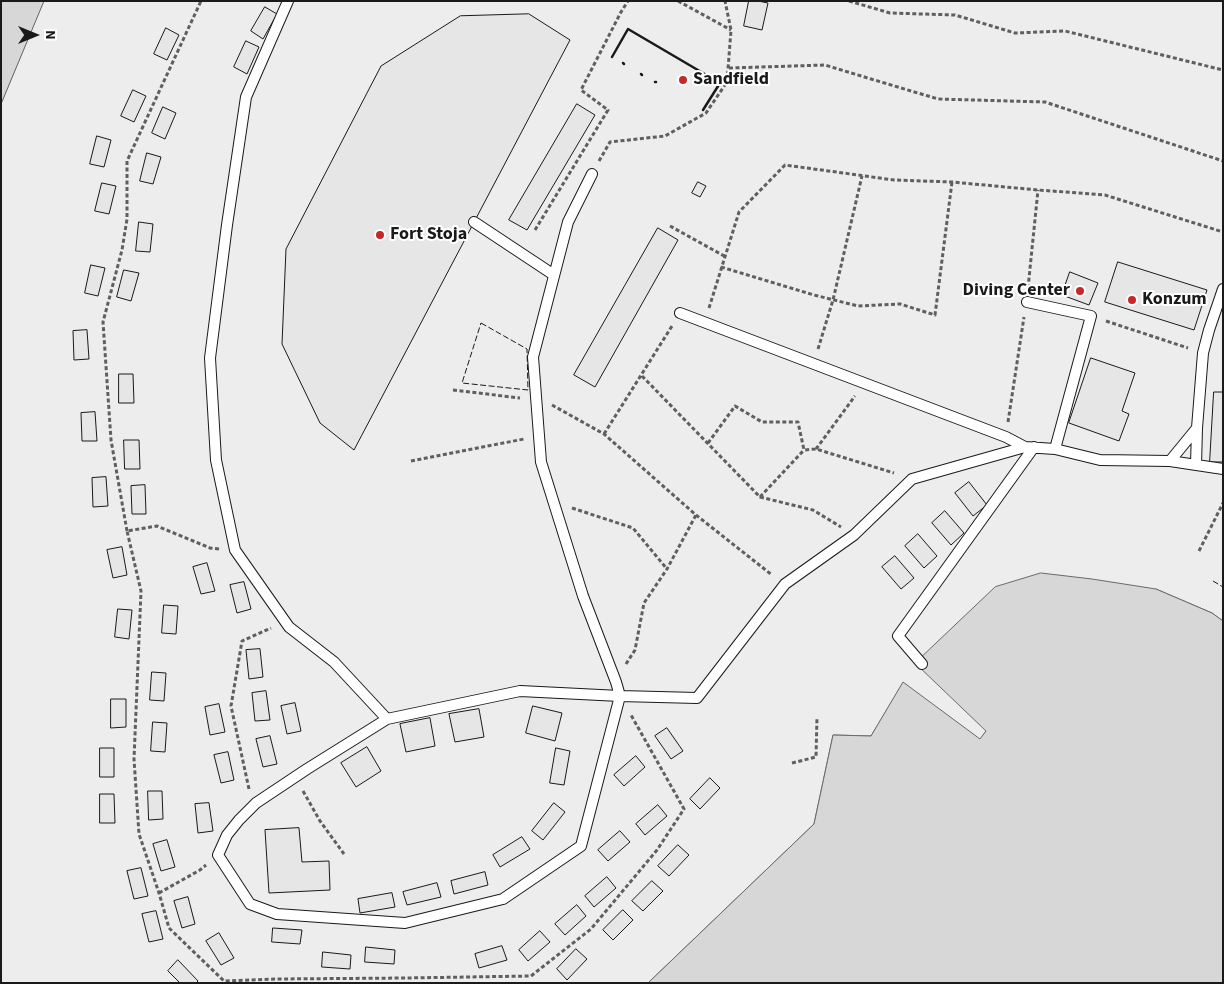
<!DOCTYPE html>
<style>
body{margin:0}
#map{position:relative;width:1224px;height:984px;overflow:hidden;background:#fff;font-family:"Source Sans 3",sans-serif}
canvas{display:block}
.frame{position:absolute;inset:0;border:2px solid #1a1a1a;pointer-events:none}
.north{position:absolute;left:10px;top:10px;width:50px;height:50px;-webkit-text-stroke:4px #fff;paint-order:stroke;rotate:90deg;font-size:14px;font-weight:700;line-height:20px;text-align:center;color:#1a1a1a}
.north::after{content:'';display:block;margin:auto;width:18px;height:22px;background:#1a1a1a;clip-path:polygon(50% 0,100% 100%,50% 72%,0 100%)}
</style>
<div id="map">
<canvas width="1224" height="984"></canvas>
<div class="frame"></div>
<div class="north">N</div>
</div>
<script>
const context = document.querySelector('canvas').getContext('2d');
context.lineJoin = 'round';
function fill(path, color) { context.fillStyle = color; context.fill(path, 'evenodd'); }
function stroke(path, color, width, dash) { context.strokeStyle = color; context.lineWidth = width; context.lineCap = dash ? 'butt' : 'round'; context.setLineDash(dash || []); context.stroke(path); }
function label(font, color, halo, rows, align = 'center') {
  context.font = font + ' "Source Sans 3",sans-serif'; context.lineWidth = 4; context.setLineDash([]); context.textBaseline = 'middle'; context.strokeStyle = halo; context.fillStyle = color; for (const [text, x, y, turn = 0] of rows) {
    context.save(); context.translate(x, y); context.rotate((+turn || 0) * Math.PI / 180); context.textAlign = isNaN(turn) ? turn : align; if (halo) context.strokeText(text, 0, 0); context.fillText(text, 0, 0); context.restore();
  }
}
const built = new Path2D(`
 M44,1H1223V621L1212,613L1156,589L986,731L980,740L903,683L871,736L833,735L814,824L648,983H1V104Z`);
const water = new Path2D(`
 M1,1H44L1,104Z
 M1041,573L1092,579L1156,589L1212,613L1223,621V983H648L814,824L833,735L871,736L903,682L980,739L986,731L915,663L995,587Z`);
const building = new Path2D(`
 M749,1H758L768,3L762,30L744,26Z
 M265,7L277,14L263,39L251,31Z
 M529,14L570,40L354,450L320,423L282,344L286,249L381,66L460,16Z
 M166,28L179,35L167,60L154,54Z
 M246,41L259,47L247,74L234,67Z
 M133,90L146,96L134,122L121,116Z
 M577,104L595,115L527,230L509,220Z
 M163,107L176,113L165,139L152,133Z
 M97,136L111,140L104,167L90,164Z
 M147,153L161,157L153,184L140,181Z
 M698,182L706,186L700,197L692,193Z
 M102,183L116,186L109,214L95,211Z
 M139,222L153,224L150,252L136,251Z
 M658,228L678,240L595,387L574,375Z
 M1118,262L1207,290L1194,330L1105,302Z
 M91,265L105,268L98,296L85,293Z
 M124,270L139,273L131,301L117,297Z
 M1070,272L1098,283L1089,305L1062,295Z
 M87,330L89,359L74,360L73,331Z
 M1091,358L1135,373L1122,411L1129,414L1119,441L1069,423Z
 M119,374H133L134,403H119Z
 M1214,392H1223V462H1210Z
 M95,412L97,441H82L81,413Z
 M124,440H139L140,469H125Z
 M106,477L108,506L93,507L92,478Z
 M969,482L987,505L973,516L955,493Z
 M145,485L146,514H132L131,486Z
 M945,511L964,533L951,545L932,523Z
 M918,534L937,556L924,568L905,546Z
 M122,547L127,575L113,578L107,550Z
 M895,556L914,578L901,589L882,567Z
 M207,563L215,591L201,594L193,567Z
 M244,582L251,609L237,613L230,585Z
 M164,605L178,606L176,634L162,633Z
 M118,609L132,610L129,639L115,637Z
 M260,649L263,677L249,679L246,650Z
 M152,672L166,673L164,701L150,700Z
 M266,691L270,720L255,721L252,693Z
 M111,699H126V727L111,728Z
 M295,703L301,731L287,734L281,706Z
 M219,704L225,732L210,735L205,707Z
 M533,706L562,713L555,741L526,733Z
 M479,709L484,737L455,742L449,714Z
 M430,718L435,746L406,752L400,724Z
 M153,722L167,723L165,752L151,751Z
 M667,728L683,751L671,759L655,736Z
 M270,736L277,764L263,767L256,739Z
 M367,747L381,771L356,787L341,763Z
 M100,748H114V777H100Z
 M556,748L570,751L564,785L550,783Z
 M228,752L234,780L221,783L214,755Z
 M636,756L645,767L624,786L614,775Z
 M710,778L720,788L700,809L690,799Z
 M148,791H162L163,819L149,820Z
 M100,794H114L115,823H100Z
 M209,803L213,831L198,833L195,804Z
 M554,803L565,812L543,840L532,831Z
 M658,805L667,816L645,835L636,824Z
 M299,828L302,862L329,861L330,890L269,893L265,830Z
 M620,831L630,842L608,861L598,850Z
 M522,837L530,849L500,867L493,855Z
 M167,840L175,867L161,871L153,844Z
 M678,845L689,855L669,876L658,866Z
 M141,868L148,896L134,899L127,871Z
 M485,872L488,885L454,894L451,881Z
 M607,877L616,888L594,907L585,896Z
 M652,881L663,891L643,911L632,901Z
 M437,883L441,897L407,905L403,892Z
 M392,893L395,907L360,913L358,899Z
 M188,897L195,924L182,928L174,901Z
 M577,905L586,916L565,935L555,924Z
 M623,910L633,920L613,940L603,930Z
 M156,911L163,939L149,942L142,914Z
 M273,928L302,930L300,944L272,942Z
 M540,931L550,942L528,961L519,950Z
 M219,933L234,958L221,965L206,941Z
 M502,946L507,960L479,968L475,954Z
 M366,947L395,950L394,964L365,962Z
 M576,949L587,959L567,980L557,969Z
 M323,952L351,955L350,969L322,967Z
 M178,960L198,981L196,983H180L168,971Z`);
const path = new Path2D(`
 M678,1L731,30
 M849,1L890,13L955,15L1015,33L1065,31L1223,70
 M1222,1H1223
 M729,68L825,65L871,79L938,99L1045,102L1223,161
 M599,161L610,142L665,136L706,113L727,82L731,30L725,1
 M670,226L726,257
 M535,230L608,110L581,90L621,12L628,1
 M721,267L814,295L858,306L900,304L935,315L952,182
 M1028,288L1038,190
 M709,308L739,212L785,165L894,180L952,182L1038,190L1105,195L1223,232
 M1106,321L1188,348
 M818,349L833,300L862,176
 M642,376L760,497L813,510L841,527
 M453,390L520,398
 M552,405L604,434L696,515L772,575
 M1008,422L1024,317
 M604,434L672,326
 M708,443L735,406L762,422H798L804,450L816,449L894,473
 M816,449L855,396
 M411,461L524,439
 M760,497L804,450
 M572,508L633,528L667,569
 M127,531L111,440L103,322L122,250L127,219V161L201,1
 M219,549L210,548L157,526L127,531L141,591L134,759L139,834L159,893L169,928L224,981L275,979L405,978L531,976L591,929L657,850L684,809L631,715
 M1199,551L1223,503
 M626,664L635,650L644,603L667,569L696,515
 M792,763L816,757L817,717
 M249,789L231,706L242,641L271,628
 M303,791L320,821L344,854
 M159,893L200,870L206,865`);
const service = new Path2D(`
 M288,1L246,97L227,225L210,358L216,460L235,550L289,627L334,662L387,719L307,769L256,803L239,820L227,835L218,855L250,904L277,914L405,923L503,899L581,846L620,696L697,698L785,584L854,535L912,479L1025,447L1055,449L1100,460L1170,461L1223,469
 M474,222L554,275
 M1027,302L1091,316L1055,449
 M680,313L1006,437L1025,447
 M1170,461L1197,428
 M1196,465L1197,428L1203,353L1209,330L1223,289
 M922,664L898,636L1034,447
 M387,719L520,691L620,696L616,682L583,596L541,462L533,357L568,222L592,174`);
const fence = new Path2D(`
 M481,323L527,349L528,390L462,383Z
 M1213,581L1223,587`);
const wall = new Path2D(`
 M612,57L628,29L720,83L703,110
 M623,63L624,64
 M641,74L642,75
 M655,82H656`);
const markers = [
 [683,80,5,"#c62828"],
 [380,235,5,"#c62828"],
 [1080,291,5,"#c62828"],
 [1132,300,5,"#c62828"]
];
const poiNames = [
 ["Sandfield",693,80],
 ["Fort Stoja",390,235],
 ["Diving Center",1070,291,"right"],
 ["Konzum",1142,300]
];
fill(built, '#ededed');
stroke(built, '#6a6a6a', 1);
fill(water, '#d7d7d7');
stroke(water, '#6a6a6a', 1);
fill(building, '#e6e6e6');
stroke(building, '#1a1a1a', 1);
stroke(service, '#1a1a1a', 12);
stroke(path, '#5f5f5f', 3, [4, 2.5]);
stroke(service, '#fff', 10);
stroke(fence, '#1a1a1a', 1, [6, 2.5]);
stroke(wall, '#1a1a1a', 2.5);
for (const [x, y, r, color] of markers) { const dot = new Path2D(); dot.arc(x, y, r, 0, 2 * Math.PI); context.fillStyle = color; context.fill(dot); stroke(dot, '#fff', 2); }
label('bold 18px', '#1a1a1a', '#fff', poiNames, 'left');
</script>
